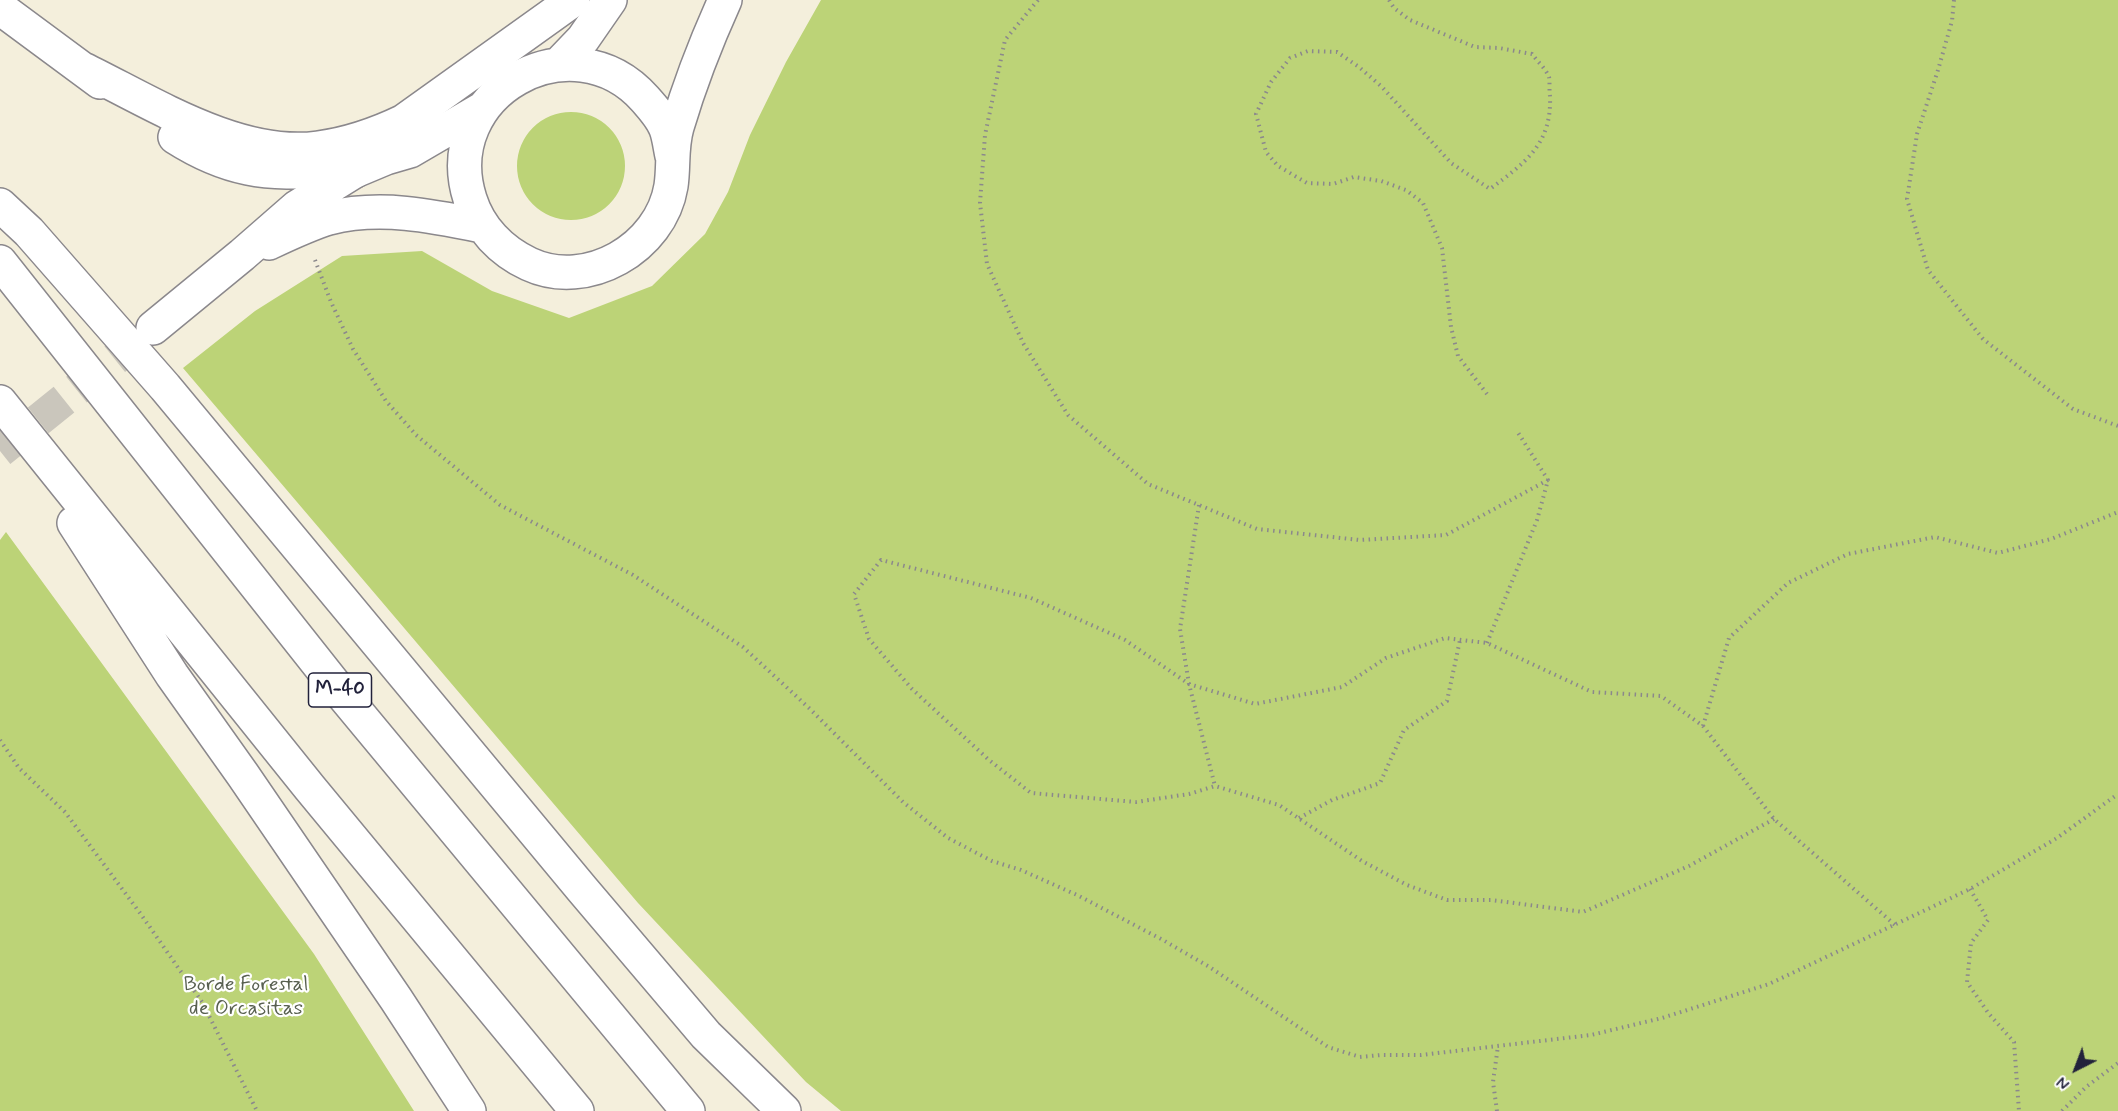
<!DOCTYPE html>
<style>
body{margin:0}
#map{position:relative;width:2118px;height:1111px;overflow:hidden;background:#f4efdc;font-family:Mynerve,sans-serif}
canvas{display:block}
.north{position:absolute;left:2046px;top:1039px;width:60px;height:60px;-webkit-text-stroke:4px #fff;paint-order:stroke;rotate:222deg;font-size:16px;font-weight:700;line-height:24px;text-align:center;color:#22223b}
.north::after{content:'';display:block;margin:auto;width:21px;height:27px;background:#22223b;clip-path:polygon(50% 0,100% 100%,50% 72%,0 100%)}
</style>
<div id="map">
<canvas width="2118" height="1111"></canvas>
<div class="north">N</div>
</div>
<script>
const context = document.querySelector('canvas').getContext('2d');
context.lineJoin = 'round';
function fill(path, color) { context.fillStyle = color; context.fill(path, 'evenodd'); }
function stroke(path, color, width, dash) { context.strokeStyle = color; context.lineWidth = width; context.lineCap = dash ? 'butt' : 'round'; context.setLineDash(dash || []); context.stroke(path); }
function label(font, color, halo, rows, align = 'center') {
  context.font = font + ' Mynerve,sans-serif'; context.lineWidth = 4.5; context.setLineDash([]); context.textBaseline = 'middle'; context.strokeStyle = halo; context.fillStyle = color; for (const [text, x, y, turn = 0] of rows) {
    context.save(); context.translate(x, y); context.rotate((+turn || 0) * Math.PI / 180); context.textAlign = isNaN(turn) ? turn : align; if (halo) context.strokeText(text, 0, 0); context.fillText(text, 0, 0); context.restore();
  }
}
const green = new Path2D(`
 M821,0H2118V1111H841L806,1082L638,903L183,368L255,311L342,256L422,251L492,291L569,318L652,286L705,234L728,192L750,135L786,62Z
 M517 166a54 54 0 1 1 108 0a54 54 0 1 1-108 0Z
 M6,532L314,954L414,1111H0V540Z`);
const majorTunnel = new Path2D(`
 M0,451L151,330`);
const path = new Path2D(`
 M1038,0L1005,40L985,135L980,203L987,264L1023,343L1068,415L1148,484L1257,529L1360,540L1446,535L1548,480
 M1389,0L1394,8L1410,20L1475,47L1499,48L1532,54C1537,61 1546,69 1549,77C1550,82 1549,90 1550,96C1552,144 1525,163 1490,189L1451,163L1382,87L1359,67L1337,52L1308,51L1290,58L1271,82L1256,114L1266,152L1278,166L1307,183L1333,184L1354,177L1381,181L1406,190L1423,203L1442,248L1451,327L1458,356L1487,394
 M1954,0L1952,21L1938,70L1917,134L1907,199L1928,270L1983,339L2073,409L2118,426
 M315,260L331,302L353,349L386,401L416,435L500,505L633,575L743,647L809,708L903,802L948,838L992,861L1021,870L1077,895L1163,940L1208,966L1328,1047L1360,1057L1381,1055H1421L1591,1035L1662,1018L1769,984L1970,889L2057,838L2118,794
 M1199,505L1180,629L1189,684L1215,786
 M1487,643L1537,520L1548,480L1517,431
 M1703,726L1729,638L1788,583L1848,554L1935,537L1998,553L2051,539L2118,512
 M0,740L19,768L65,812L140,913L202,1002L257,1111
 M1299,818L1332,800L1380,783L1404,730L1447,701L1460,640
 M1774,819L1689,866L1583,912L1491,900H1447L1407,885L1362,861L1279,805L1215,786L1189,794L1136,802L1031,793L989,760L912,689L869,639L854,594L881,560L1031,598L1125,640L1189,684L1255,704L1342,687L1386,658L1445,638L1487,643L1592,692L1661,696L1703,726L1774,819L1895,925
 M1970,889L1988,920L1971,943L1967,982L1989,1014L2014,1042L2019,1111
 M1497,1111L1493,1082L1498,1046
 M2062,1111L2086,1087L2118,1063`);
const major = new Path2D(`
 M559,64L583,39L610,0
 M672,156C670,147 669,137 666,129C662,118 653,108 645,99C572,17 436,93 470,199C479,228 501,251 529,264C587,291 661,248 671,186C674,166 671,148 677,127C690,83 706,42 725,0
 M269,243C288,234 309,224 329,218C380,205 433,216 482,226
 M153,328L242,255L297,207L355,171L386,158L410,151L482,109`);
const highway = new Path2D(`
 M0,8L100,82
 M83,69C151,102 239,159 318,148C348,144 377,134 404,121L573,0
 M175,137C197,151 223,163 248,168C282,175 320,171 355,171
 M0,205L29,232L165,387L582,889L706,1035L784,1111
 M0,262L342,694L688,1111
 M0,402L310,788L577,1111
 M74,523L172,675L243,775L396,999L469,1111`);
const shields = [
 [340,690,63]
];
const shieldNames = [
 ["M-40",340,690]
];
const parkNames = [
 ["Borde Forestal",246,986],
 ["de Orcasitas",246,1010]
];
fill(green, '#bcd377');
stroke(majorTunnel, '#cac6bc', 33, [33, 16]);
stroke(major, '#8b888c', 36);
stroke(highway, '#8b888c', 36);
stroke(path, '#8b888c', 4, [1.5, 4.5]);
stroke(major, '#fff', 33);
stroke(highway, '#fff', 33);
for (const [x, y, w] of shields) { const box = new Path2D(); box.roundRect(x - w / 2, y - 17, w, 34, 4.5); context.fillStyle = '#fff'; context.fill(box); stroke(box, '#22223b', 1.5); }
label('bold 20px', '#22223b', null, shieldNames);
label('21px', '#586050', '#fff', parkNames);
</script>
